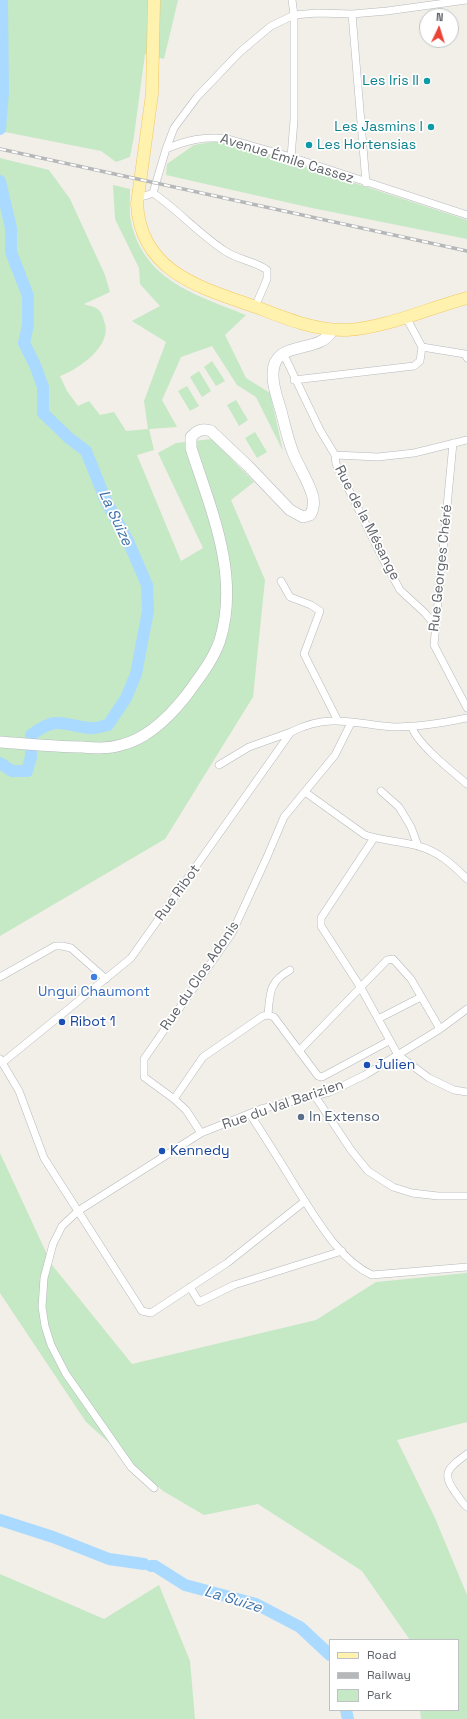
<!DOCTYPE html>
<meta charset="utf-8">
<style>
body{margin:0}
#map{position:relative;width:467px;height:1719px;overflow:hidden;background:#f1efe8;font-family:"Space Grotesk",sans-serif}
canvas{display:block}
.legend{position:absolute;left:329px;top:1639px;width:130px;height:72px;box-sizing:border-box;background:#fff;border:1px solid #bfc1c3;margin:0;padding:5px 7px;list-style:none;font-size:12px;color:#5f6368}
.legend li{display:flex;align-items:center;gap:8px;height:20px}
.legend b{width:20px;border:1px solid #bfc1c3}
.north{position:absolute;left:419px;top:8px;width:40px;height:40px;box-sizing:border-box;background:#fff;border:1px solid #bfc1c3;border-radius:50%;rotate:4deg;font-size:11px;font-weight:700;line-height:16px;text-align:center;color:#5f6368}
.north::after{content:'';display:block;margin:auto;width:14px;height:18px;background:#ea4335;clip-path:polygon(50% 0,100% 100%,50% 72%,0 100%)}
</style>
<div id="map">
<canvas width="467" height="1719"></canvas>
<ul class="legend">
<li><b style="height:5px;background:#fff2af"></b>Road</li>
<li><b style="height:5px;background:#b6b7b8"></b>Railway</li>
<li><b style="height:11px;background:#c5e8c5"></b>Park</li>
</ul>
<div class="north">N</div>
</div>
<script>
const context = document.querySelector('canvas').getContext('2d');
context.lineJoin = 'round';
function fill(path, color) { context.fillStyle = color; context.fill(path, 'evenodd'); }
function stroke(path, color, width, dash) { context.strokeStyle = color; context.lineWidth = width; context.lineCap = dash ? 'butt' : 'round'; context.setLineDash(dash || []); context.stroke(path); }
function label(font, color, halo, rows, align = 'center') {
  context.font = font + ' "Space Grotesk",sans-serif'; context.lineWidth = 3.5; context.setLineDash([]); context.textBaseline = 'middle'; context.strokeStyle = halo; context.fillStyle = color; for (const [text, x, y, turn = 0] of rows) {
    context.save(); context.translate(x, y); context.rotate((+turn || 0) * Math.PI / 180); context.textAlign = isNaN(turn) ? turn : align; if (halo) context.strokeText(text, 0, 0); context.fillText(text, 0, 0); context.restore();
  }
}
const green = new Path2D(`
 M0,0H178L164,59L145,54L134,136L130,157L116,162L101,151L0,131Z
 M217,141L245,147L467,220V239L312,208L166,175L167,164L194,145Z
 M0,158L49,170L70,199L105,275L110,292L84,304C88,306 93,306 96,308C101,311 103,316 104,321C114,345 79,369 60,376L67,391L78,406L89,401L100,415L114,412L126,431L148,429L144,401L166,342L132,321L160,306L140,284L139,268L115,219L113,185L130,189C130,199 129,212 131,222C145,282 197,295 246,315L225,335L246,378L270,393L283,451L256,397L237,385L212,346L181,357L162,400L177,427L149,429L154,450L137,455L181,561L203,548L158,453L176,443L212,439L254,482L231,500L265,580L253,697L165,839L0,936Z
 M212,361L225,381L216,386L204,367Z
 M199,371L211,391L202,397L190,377Z
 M187,386L199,406L190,411L178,391Z
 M236,400L248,420L239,426L227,405Z
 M255,432L267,452L257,458L245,438Z
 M0,1153L52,1265L132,1364L316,1320L376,1282L467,1273V1422L397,1440L435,1518L467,1595V1719H421L420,1710H458V1640H410L362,1571L258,1504L204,1515L163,1491L86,1422L0,1293Z
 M0,1574L104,1619L159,1585L190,1661L195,1719H0Z`);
const river = new Path2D(`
 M0,129L3,92L2,0
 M0,181L11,228V252L28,296V325L24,343L35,365L43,387V413L69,438L86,451L106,501L129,543L147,585L148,611L136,674L126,698L108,725C102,726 95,729 90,728C61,725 58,715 31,735V757L27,771H12L0,763
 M0,1520L53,1537L109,1559L144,1564
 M151,1566H155L185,1585L256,1604L300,1627L330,1655
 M346,1710L348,1719`);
const minor = new Path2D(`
 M352,14L366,183
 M166,149L174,128L197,97L240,52L271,26L294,15L317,13L352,14L387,11L467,0
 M291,157L294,120V15L292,0
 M153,193C178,210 199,234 225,251C238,260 255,261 267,270V279L255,307
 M138,195L145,196L153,193L166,149C187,140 204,136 228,139L291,157L467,215
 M406,317L422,347L465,354L467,358
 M283,353L320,430L335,455L336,464L382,557L400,590L425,613L435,625
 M294,380L414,366L420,361L422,347
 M453,443L434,645L467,708
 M335,455L378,457L414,453L467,440
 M281,581L290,597L311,605L320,611L304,654L338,721
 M412,727C417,744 453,772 467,784
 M219,765L249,747L291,732
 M381,791L399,807L411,827L418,846
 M305,792L365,835C383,841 401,841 418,846C438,851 453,865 467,879
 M374,838L321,918V926L361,988L398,1055L429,1078L454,1090L467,1092
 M0,977L55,946H62L71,948L106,979
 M268,1015C270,992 269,982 290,970
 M378,1019L421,997
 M299,1051L387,960L393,959L411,979L440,1029
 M0,1059L19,1091L44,1158L142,1311L151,1313L227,1263L305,1201
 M2,1063L131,958L291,732C303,726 319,721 332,721C351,720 374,726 394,727C419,727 443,723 467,718
 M315,1096L351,1150L368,1171L393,1187L412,1193L438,1196H467
 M174,1099L203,1057L263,1016L268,1015L274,1017L318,1076L322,1077L389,1041
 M250,1114C266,1139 282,1164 297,1189C316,1218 339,1260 372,1275L467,1267
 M201,1133L186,1110L174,1099L144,1077V1059L232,933L267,857L284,817L335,755L351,723
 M190,1287L199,1302L234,1285L342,1251
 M467,1454C450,1467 440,1472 455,1492C459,1497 462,1503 467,1507
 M154,1488L131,1467L66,1374L51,1345L45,1326L42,1307L44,1278L53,1244L62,1226L78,1211L201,1133L261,1109L330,1092L365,1075L440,1029L467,1009`);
const secondary = new Path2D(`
 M0,742C27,744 54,747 82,747C95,748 108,749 121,745C147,739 169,717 185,697C198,679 213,661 220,640C240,575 211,510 191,448V437C197,430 203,428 211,431L248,466L290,510L303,517L310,515C314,509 314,503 313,497C309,482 300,469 294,455C288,441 285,426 281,411C278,400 273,388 273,376C271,337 321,356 332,330`);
const primary = new Path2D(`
 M154,0L152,94L137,204C141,273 202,288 256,307C285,318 315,331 347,330C385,328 429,308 467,298`);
const rail = new Path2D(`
 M0,149L467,251`);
const markers = [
 [427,81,4,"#0f9aa8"],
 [431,127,4,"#0f9aa8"],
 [309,145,4,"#0f9aa8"],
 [94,977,4,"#3f7fe0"],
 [62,1022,4,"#1a4fb4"],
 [367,1065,4,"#1a4fb4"],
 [301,1117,4,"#5c6f8a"],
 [162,1151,4,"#1a4fb4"]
];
const cultureNames = [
 ["Les Iris II",419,81],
 ["Les Jasmins I",423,127],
 ["Les Hortensias",317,145,"left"]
];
const streetNames = [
 ["Avenue Émile Cassez",287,159,17],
 ["Rue de la Mésange",367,523,63],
 ["Rue Georges Chéré",441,568,-84],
 ["Rue Ribot",178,893,-54],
 ["Rue du Clos Adonis",200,976,-56],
 ["Rue du Val Barizien",283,1105,-19]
];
const shopNames = [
 ["Ungui Chaumont",94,992]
];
const transitNames = [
 ["Ribot 1",70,1022],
 ["Julien",375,1065],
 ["Kennedy",170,1151]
];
const serviceNames = [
 ["In Extenso",309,1117]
];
const waterNames = [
 ["La Suize",115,518,65],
 ["La Suize",233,1600,17]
];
fill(green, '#c5e8c5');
stroke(river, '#aadaff', 12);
stroke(minor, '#b5b8bc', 8);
stroke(secondary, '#b6babf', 12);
stroke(primary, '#f2c960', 13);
stroke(minor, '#fff', 7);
stroke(secondary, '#fff', 11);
stroke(primary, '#fff2af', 12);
stroke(rail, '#b6b7b8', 3.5);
stroke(rail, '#fff', 2, [6]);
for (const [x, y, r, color] of markers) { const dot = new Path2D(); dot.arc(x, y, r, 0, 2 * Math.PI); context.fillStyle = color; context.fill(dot); stroke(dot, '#fff', 1.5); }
label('14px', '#0d838f', '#fff', cultureNames, 'right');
label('14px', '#5f6368', '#fff', streetNames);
label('14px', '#366cbe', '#fff', shopNames);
label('14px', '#164399', '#fff', transitNames, 'left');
label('14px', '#4e5e75', '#fff', serviceNames, 'left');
label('italic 15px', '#4174aa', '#fff', waterNames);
</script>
